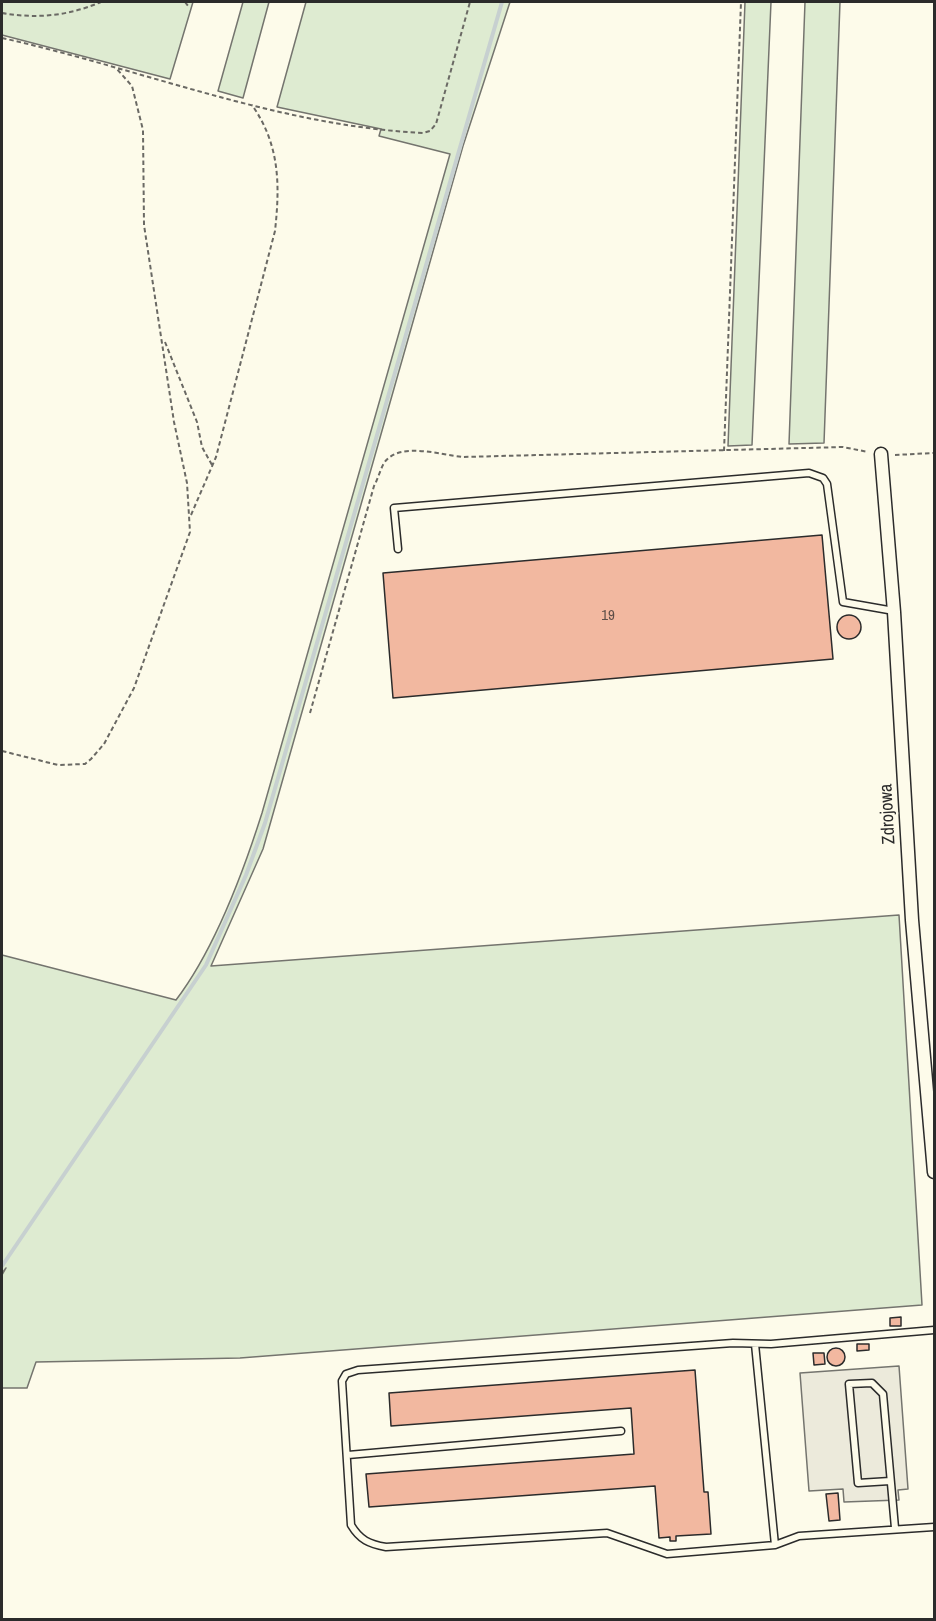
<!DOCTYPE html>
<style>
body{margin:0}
#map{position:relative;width:936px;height:1621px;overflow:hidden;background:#fdfbea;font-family:"Archivo Narrow",sans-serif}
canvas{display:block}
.frame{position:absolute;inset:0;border:3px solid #2b2b2b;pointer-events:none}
</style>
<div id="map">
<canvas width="936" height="1621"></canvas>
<div class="frame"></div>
</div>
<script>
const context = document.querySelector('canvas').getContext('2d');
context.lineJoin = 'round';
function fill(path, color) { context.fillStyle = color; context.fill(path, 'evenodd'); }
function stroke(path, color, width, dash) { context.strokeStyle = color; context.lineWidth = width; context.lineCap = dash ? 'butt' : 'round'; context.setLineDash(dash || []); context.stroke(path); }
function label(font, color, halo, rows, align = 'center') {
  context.font = font + ' "Archivo Narrow",sans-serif'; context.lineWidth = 4.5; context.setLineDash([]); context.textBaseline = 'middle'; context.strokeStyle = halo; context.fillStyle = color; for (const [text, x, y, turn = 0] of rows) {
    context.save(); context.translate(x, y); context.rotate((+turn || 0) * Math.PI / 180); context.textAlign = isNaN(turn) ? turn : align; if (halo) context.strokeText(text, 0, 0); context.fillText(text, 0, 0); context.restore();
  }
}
const green = new Path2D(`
 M2,2H193L170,79L2,35Z
 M243,2H269L243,98L218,91Z
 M306,2H510L463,146L263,849L211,966L899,915L922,1305L240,1358L36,1362L27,1388H2V1275L6,1268L2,1273V955L176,1000C214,950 243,873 262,813L450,154L379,136L381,129L277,107Z
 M745,2H771L752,445L728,446Z
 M805,2H840L824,443L789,444Z`);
const parking = new Path2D(`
 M899,1366L908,1489L898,1490L899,1500L844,1502L843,1489L809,1491L800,1373Z`);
const stream = new Path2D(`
 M2,1266L206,965L246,875L265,823L502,2`);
const building = new Path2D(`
 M822,535L833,659L393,698L383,573Z
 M837 627a12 12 0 1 1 24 0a12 12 0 1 1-24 0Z
 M901,1317V1326H890V1318Z
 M857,1344H869V1350L857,1351Z
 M827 1357a9 9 0 1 1 18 0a9 9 0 1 1-18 0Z
 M813,1353H824L825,1364L814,1365Z
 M695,1370L704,1492H708L711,1534L676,1536V1541H670V1537L659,1538L655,1486L369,1507L366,1474L634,1454L631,1408L391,1426L389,1393Z
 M838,1493L840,1520L829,1521L826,1494Z`);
const path = new Path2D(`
 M185,2L189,7
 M2,13C37,19 68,16 101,2
 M2,38C142,69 278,126 423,133L430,131L436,124L470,2
 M165,342L197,422L202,447L212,465
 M724,451L741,2
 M895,455L934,453
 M191,515L216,457L275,231C280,185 280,145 252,105
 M310,713L374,486C378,479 380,470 384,463C399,441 441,455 463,457L843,447L868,452
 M2,751L58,765L85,764L91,759L104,744L134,688L190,532L187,483L174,422L144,225L143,130L132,86L116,68`);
const lane = new Path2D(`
 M398,549L394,508L809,473L823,478L827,484L843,602L894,611
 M934,1330L771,1344L733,1343L358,1370L346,1374L342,1381L351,1525C360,1540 369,1544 386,1547L607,1533L667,1554L775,1545L799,1536L934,1527
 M755,1344L775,1545
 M348,1455L621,1431
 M890,1481L858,1483L849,1384L872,1383L883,1394L895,1528`);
const street = new Path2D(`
 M881,454L894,612L912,920L934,1172`);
const numberNames = [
 ["19",608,616]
];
const streetNames = [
 ["Zdrojowa",888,814,-93]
];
fill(green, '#deebd1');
stroke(green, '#74746e', 1.5);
fill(parking, '#eceadb');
stroke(parking, '#74746e', 1.5);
stroke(stream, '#c7d0d0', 4);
fill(building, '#f2b8a0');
stroke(building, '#2b2b2b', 1.5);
stroke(lane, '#2b2b2b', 9);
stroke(street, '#2b2b2b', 15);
stroke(path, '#6a6964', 2, [4.5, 3]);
stroke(lane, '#fdfbea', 6);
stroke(street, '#fdfbea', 12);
label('15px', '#5d4e48', null, numberNames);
label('18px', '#2b2b2b', '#fdfbea', streetNames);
</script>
